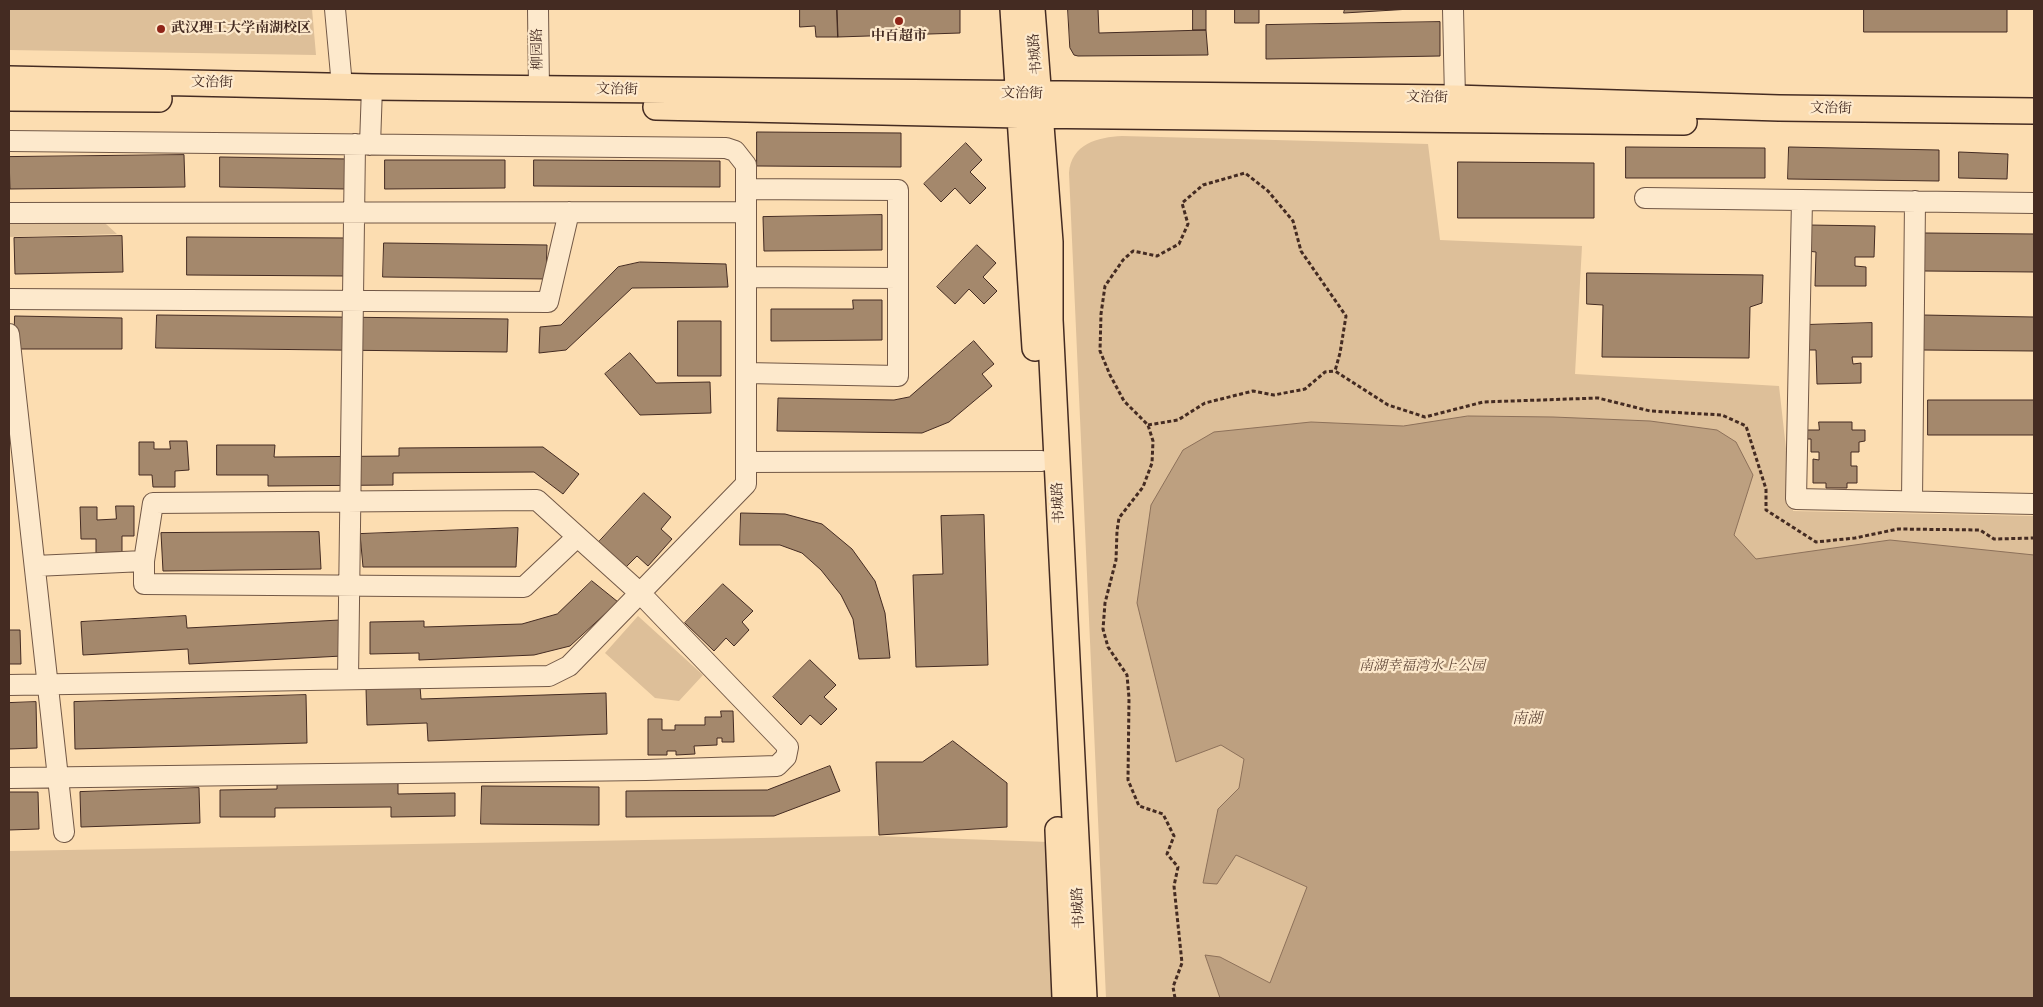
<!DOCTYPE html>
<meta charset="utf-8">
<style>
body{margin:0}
#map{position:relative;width:2043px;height:1007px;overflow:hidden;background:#fcddb1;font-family:"IM FELL Great Primer",serif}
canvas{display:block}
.frame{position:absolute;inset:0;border:10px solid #442b22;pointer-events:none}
</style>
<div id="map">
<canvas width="2043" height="1007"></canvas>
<div class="frame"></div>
</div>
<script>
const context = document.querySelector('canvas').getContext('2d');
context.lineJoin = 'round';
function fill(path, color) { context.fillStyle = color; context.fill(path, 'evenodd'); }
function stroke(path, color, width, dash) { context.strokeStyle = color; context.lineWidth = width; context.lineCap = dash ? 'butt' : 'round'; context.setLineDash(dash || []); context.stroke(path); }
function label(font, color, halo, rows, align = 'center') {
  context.font = font + ' "IM FELL Great Primer","Noto Serif SC",serif'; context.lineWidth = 4.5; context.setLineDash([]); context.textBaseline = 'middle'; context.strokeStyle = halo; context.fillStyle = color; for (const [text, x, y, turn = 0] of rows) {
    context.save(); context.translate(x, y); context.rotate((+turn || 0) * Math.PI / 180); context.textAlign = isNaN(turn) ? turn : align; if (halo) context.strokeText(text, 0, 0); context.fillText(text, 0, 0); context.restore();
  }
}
const green = new Path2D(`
 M9,9H312L316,55L9,50Z
 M1122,136L1428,144L1440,240L1582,246L1575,374L1779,386L1793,511L2034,516V998H1106L1069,173C1071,144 1098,137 1122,136Z
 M86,206L117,234L9,237V208Z
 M638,616L703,675L679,701L655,698L605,653Z
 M876,836L1049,842L1055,998H9V851Z`);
const water = new Path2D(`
 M1468,416L1553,417L1650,421L1717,430L1736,442L1753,475L1734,535L1756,559L1890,540L2034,555V998H1220L1205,955L1220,957L1270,983L1307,887L1236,855L1217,884L1203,883L1218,809L1239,788L1244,759L1221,745L1176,762L1137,603L1151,505L1183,450L1214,432L1311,422L1403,426Z`);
const building = new Path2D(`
 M800,9H837L838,37H816L815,26L800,27Z
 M837,9H960V33L838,37Z
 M1068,9H1098L1099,33L1206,30L1208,55L1078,56L1074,55L1070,48Z
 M1193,9H1206V30H1193Z
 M1235,9H1259V23H1235Z
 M1345,9H1411L1344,13Z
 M1864,9H2007V32H1864Z
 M1440,22V56L1266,59V25Z
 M757,132L901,133V167L757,166Z
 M966,143L982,160L970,172L986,188L970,204L955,188L941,202L924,184Z
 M1626,147L1765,148V178H1626Z
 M1789,147L1939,150V181L1788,179Z
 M1959,152L2008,154L2007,179L1959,178Z
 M184,155L185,187L10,189L9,157Z
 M220,157L348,159L347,189L220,187Z
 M385,160H505V188L385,189Z
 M534,160L720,161V187L534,186Z
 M1458,162L1594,163V218H1458Z
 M882,215V250L764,251L763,217Z
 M1808,225L1875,226L1874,257H1855V266L1866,267V286H1815L1816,252L1807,251Z
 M1924,233L2034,234V272L1924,271Z
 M122,236L123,272L15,274L14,238Z
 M187,237L348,238L347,276L187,275Z
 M384,243L547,245L546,279L383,277Z
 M977,245L996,263L983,277L997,291L984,304L969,289L955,304L937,287Z
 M640,262L726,264L728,287L632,288L566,350L539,353L540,327L561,325L618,267Z
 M1587,273L1763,275L1762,303L1750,307L1749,358L1602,357L1603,305L1587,304Z
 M853,300H882V340L771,341V309H853Z
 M157,315L508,319L507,352L156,348Z
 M1922,315L2034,317V351L1921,350Z
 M15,316L122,318V349H14Z
 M678,321H721V376H678Z
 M1872,323V357H1852L1853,364L1861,363V383L1817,384L1816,350H1806L1805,325Z
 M974,341L994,364L982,374L992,386L949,422L922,433L777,431L778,398L894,400L909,397Z
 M630,353L656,383L710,382L711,413L640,415L605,374Z
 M1928,400H2034V435H1928Z
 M1819,422H1852V430H1865V441L1859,442V452H1851V466H1857V483H1847V488H1826V483H1813V459L1819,460V452H1811V439H1806V430H1819Z
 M170,441H187L189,470L175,471V487H153L152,475H139V442H154V449H170Z
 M217,445H275L274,457L399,456V448L543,447L579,474L563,494L534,472L393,473V485L268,486V475H217Z
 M644,493L671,517L661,529L672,539L648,566L637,556L626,567L598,543Z
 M116,506H134V536H122V552L96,553V539H81L80,507H97V520L116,519Z
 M741,513L785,514L822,524L852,549L875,581L885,613L890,658L859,659L853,619L841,595L821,570L802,553L780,545H740Z
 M984,515L988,665L916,667L913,575L943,574L941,516Z
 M518,528L516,567H363L360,534Z
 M319,532L321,569L163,571L161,533Z
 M592,581L618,602L570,646L534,655L419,660V653L370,654V622L424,621V627L522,624L557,614Z
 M723,584L753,611L742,622L749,630L734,646L726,638L714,651L685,623Z
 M186,616L187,628L340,620L342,656L189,664L188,649L83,655L81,622Z
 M9,630H20L21,664H9Z
 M810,660L836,685L824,697L837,709L821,725L810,715L801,725L773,697Z
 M420,686L421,699L606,693L607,734L428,741L427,723L367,725L366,688Z
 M306,695L307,743L75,749L74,702Z
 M36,702L37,748L9,749V703Z
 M721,711H733L734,742H722V738H717V745L694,746L695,754L676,755V751H667V755H648V719H662V730H675V725H705V717H721Z
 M953,741L1007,783V827L879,835L876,762H922Z
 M830,766L840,791L774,816L626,817V791L767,790Z
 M398,780V794L455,793V816L391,817V807L275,808V817H220V790L277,789V781Z
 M482,786L599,787V825L481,824Z
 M199,788L200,823L81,827L80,792Z
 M9,792H38L39,829L9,830Z`);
const path = new Path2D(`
 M1148,425L1178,420L1205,403L1253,391L1274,395L1305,389L1325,372L1335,371
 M1175,998L1173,987L1182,963L1174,886L1178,867L1167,854L1174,836L1163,814L1139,806L1128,780L1129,698L1127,675L1108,647L1103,629L1105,603L1116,560L1117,531L1119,518L1143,487L1152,463L1153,441L1148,425L1124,401L1110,375L1100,351L1101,314L1105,286L1123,260L1133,251L1157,256L1179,244L1188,224L1182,203L1203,185L1245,173L1268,191L1293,221L1301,251L1346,316L1340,353L1335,371L1388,405L1425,417L1483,402L1598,398L1650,411L1722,415L1746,426L1766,489V510L1816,542L1855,538L1898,529L1980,530L1994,539L2034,538`);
const minor = new Path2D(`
 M335,9L342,86
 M538,9L539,89
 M1453,9L1455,98
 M9,141L726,148L735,151L746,165V484L569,666L549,676L9,685
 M370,145L372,87
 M746,189L898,190V376L746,373
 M1645,198L2034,203
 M1802,200L1796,499L2034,504
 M9,213L746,212
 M746,277L898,278
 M9,299L548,302L569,212
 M9,334L64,832
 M746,462L1042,461
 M1912,501L1915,201
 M144,561V584L524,587L577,537
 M348,679L355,144
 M9,778L646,770L777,766L786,757L788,747L640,593L537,500L153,503L144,561L35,566`);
const major = new Path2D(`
 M1013,9L1035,348
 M1032,9L1050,242V320L1084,998
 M9,79L372,87L1455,98L1779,108L2034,111
 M9,98L159,99
 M656,107L1019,115L1684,122
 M1058,830L1065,998`);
const markers = [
 [899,21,5,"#8f2418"],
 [161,29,5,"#8f2418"]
];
const poiNames = [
 ["武汉理工大学南湖校区",171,29],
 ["中百超市",899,37,"center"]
];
const streetNames = [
 ["柳园路",538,49,-91],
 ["书城路",1036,54,-95],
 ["文治街",212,83,1],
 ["文治街",617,90,1],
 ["文治街",1022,94,1],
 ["文治街",1427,98,1],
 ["文治街",1831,109,1],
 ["书城路",1059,503,-93],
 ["书城路",1079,908,-93]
];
const parkNames = [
 ["南湖幸福湾水上公园",1422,667]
];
const waterNames = [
 ["南湖",1527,719]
];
fill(green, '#ddbf99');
fill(water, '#bda080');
stroke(water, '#8d715a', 1);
fill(building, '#a4886c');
stroke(building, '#442b22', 1);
stroke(minor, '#725846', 22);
stroke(major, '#442b22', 28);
stroke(path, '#442b22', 3, [4, 2.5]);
stroke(minor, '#fde9cc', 20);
stroke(major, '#fcddb1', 25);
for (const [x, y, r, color] of markers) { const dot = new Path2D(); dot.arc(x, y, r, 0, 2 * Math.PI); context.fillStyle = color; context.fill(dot); stroke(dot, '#fde9cc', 2); }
label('bold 14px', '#442b22', '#fde9cc', poiNames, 'left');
label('14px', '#442b22', '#fde9cc', streetNames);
label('italic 14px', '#63493a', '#fde9cc', parkNames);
label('italic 15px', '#62483a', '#fde9cc', waterNames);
</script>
